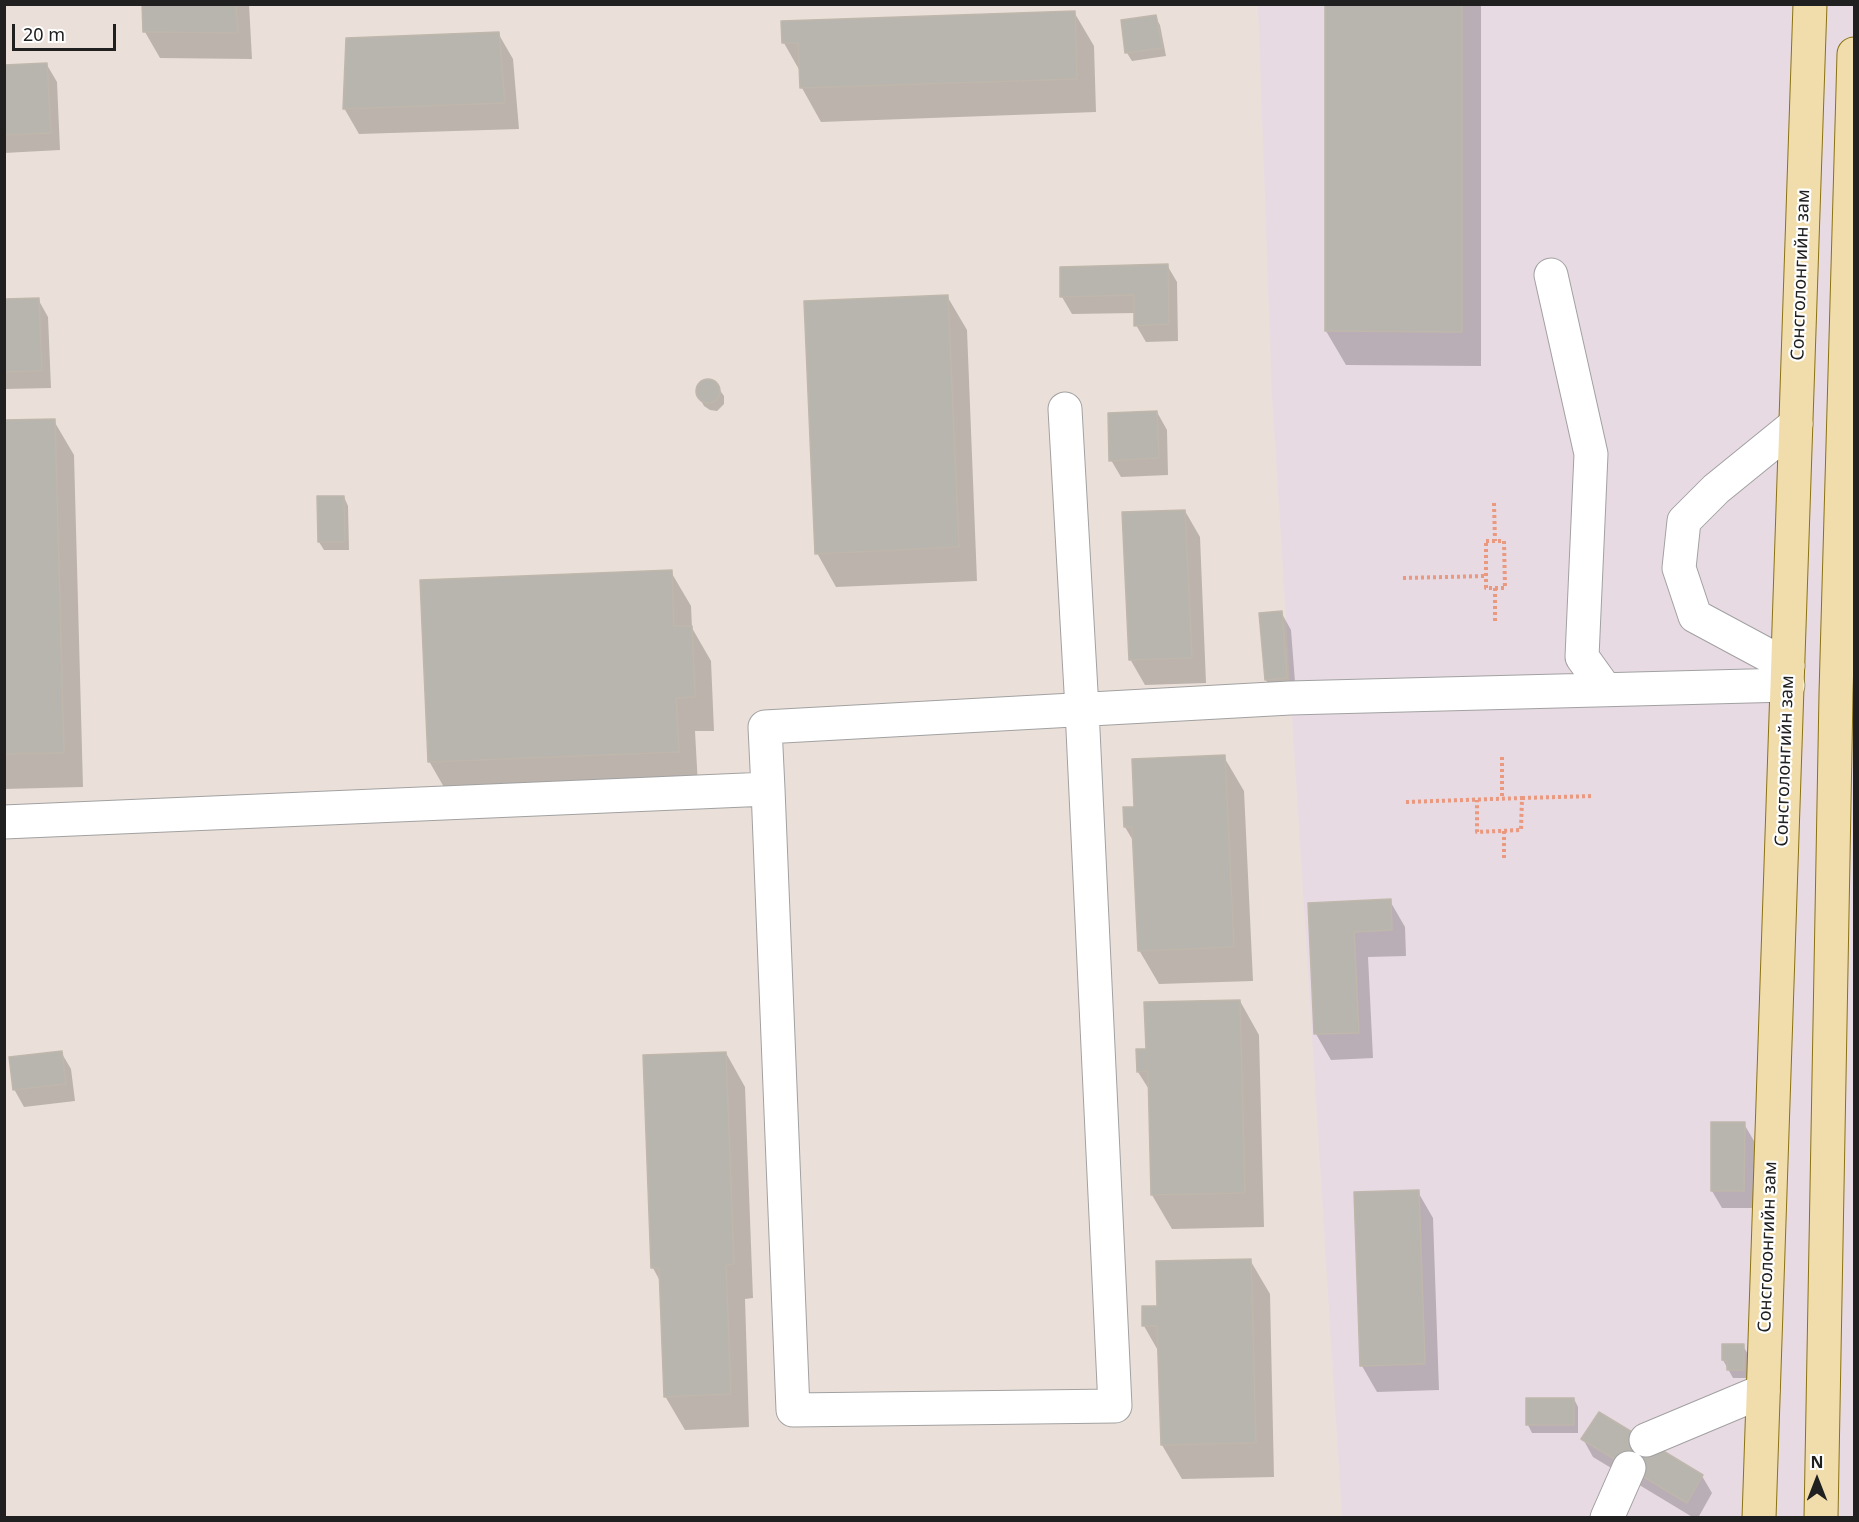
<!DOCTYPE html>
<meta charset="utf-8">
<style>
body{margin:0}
#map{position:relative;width:1859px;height:1522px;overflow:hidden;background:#efeee8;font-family:"Noto Sans",sans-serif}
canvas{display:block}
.frame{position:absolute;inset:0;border:6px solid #202020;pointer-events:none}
.north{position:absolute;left:1787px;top:1450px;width:60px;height:60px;-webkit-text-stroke:4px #fff;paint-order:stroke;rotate:0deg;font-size:16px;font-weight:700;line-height:24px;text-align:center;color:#202020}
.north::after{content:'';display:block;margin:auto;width:21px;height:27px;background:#202020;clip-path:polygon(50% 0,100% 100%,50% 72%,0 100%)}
.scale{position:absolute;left:12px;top:24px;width:104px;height:27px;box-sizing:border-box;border:3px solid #202020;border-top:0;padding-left:8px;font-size:18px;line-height:21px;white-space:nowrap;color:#202020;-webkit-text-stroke:4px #fff;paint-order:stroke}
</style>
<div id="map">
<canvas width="1859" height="1522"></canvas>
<div class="frame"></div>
<div class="north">N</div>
<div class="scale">20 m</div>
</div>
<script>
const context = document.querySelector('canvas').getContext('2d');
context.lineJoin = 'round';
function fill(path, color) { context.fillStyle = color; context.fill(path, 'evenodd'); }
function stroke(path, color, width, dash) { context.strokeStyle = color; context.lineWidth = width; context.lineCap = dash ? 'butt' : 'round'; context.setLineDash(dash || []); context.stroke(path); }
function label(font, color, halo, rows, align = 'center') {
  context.font = font + ' "Noto Sans",sans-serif'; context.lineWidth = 4.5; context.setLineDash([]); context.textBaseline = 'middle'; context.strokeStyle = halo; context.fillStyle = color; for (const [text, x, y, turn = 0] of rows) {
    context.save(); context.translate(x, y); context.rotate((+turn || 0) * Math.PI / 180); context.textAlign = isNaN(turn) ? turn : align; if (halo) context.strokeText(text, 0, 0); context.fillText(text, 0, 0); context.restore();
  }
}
const industrial = new Path2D(`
 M5,5H1854V1517H5Z`);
const military = new Path2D(`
 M5,5H1258L1272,396L1342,1517L5,1518Z`);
const shadow = new Path2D(`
 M144,4H249L252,59L160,58L145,32Z
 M1326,4H1481V366L1346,365L1326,331Z
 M1074,12L1094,46L1096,112L821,122L802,88L801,73L784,43Z
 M1155,17L1160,25L1166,56L1132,61L1127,53Z
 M498,33L513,59L519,129L359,134L344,108Z
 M47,65L57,82L60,150L4,153V67Z
 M1167,265L1177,282L1178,341L1146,342L1136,325V313L1072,314L1062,297Z
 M947,296L967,330L977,581L836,587L817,553Z
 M38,299L48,317L51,388L4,389V300Z
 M707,380L714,382L724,396V404L717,411L710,410L704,406L699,397L698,390L701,383Z
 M1157,412L1167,430L1168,475L1121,477L1111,460Z
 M54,421L74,455L83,787L4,789V422Z
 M344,497L348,506L349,550H324L319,542Z
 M1185,511L1200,537L1206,683L1145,685L1130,659Z
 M671,572L691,606L692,628L711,661L714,731H695L698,786L449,796L429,761Z
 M1281,612L1291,630L1296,695L1276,697L1266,680Z
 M1224,757L1244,791L1253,981L1159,984L1139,950L1135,844L1125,827L1136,808Z
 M1390,901L1405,927L1406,956L1368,957L1373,1058L1331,1060L1316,1034L1309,905Z
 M1240,1001L1259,1035L1264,1227L1172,1229L1152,1195L1150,1091L1138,1072L1147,1051Z
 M61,1052L71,1069L75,1101L24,1107L14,1089Z
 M726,1053L745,1087L753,1298L745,1299L749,1427L685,1430L665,1396L661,1283L653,1268L645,1056Z
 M1744,1124L1754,1141V1208H1722L1712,1191Z
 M1418,1192L1433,1218L1439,1390L1377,1392L1362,1366L1356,1193Z
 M1250,1260L1270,1294L1274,1477L1182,1479L1162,1445L1160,1354L1144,1326L1159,1308Z
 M1743,1346L1748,1354V1378H1733L1723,1360Z
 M1528,1399H1574L1578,1407V1433H1532L1528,1425Z
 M1583,1439L1702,1476L1712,1493L1698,1518H1694L1593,1457Z`);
const building = new Path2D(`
 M142,4H236L238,33L143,32Z
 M1325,4H1462V332L1325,331Z
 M1075,11L1077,79L800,88L798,43H782L781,21Z
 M1156,15L1163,48L1125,53L1121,20Z
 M499,32L505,103L343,109L346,38Z
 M47,63L51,133L4,135V65Z
 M1168,264L1169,324L1134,326V295L1060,297V267Z
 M948,295L959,547L815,554L804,301Z
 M39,298L42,371L4,372V299Z
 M696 391a12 12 0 1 1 24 0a12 12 0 1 1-24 0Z
 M1157,411L1159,458L1109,461L1108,413Z
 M55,419L64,753L4,754V420Z
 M317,496H344L345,542H318Z
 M1185,510L1192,658L1129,660L1122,512Z
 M672,570L674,626H692L695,697L676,698L679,752L428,762L420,580Z
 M1282,611L1287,678L1265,680L1259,613Z
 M1225,755L1234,947L1138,951L1132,827H1124L1123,807H1134L1132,759Z
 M1391,899L1392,930L1354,932L1359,1033L1314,1034L1308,903Z
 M1240,1000L1245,1193L1151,1195L1148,1071L1137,1072L1136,1049H1146L1144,1002Z
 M62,1051L66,1084L13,1090L9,1057Z
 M726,1052L734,1264L726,1265L731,1394L664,1397L659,1268H651L643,1055Z
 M1711,1122H1745L1744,1191H1711Z
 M1419,1190L1425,1364L1360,1366L1354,1192Z
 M1251,1259L1256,1443L1161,1445L1157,1326H1142V1306H1157L1156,1261Z
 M1722,1344H1744V1370H1727V1361L1722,1360Z
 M1526,1398H1574V1425H1526Z
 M1599,1412L1703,1475L1687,1503L1581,1439Z`);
const path = new Path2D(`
 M1494,503L1495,541
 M1486,541H1504L1505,588H1486Z
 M1403,578L1486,576
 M1495,588V622
 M1502,757V799
 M1522,798L1594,796
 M1406,802L1522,798L1521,830L1477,832V800
 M1504,831V858`);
const minor = new Path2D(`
 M1551,275L1591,454L1582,657L1605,689
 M1788,666L1695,616L1679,568L1684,521L1716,489L1796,424
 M768,789L793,1410L1115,1406L1082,709L1065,409
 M4,822L768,789L765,727L1290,698L1788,685
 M1646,1440L1763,1391
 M1607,1518L1629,1468`);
const major = new Path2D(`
 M1759,1518L1810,4
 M1821,1518L1836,694L1854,54`);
const streetNames = [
 ["Сонсголонгийн зам",1801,275,-88],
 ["Сонсголонгийн зам",1785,761,-88],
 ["Сонсголонгийн зам",1768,1247,-88]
];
fill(industrial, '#e8dae3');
fill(military, '#ebe0d9');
fill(shadow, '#0003');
fill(building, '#b8b4ae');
stroke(building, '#bfb7ac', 1.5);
stroke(minor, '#a1a1a1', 35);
stroke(major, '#8a7312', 35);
stroke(path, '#ea987e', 4, [3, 3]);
stroke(minor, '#fff', 33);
stroke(major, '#f1ddab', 33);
label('18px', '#202020', '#fff', streetNames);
</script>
